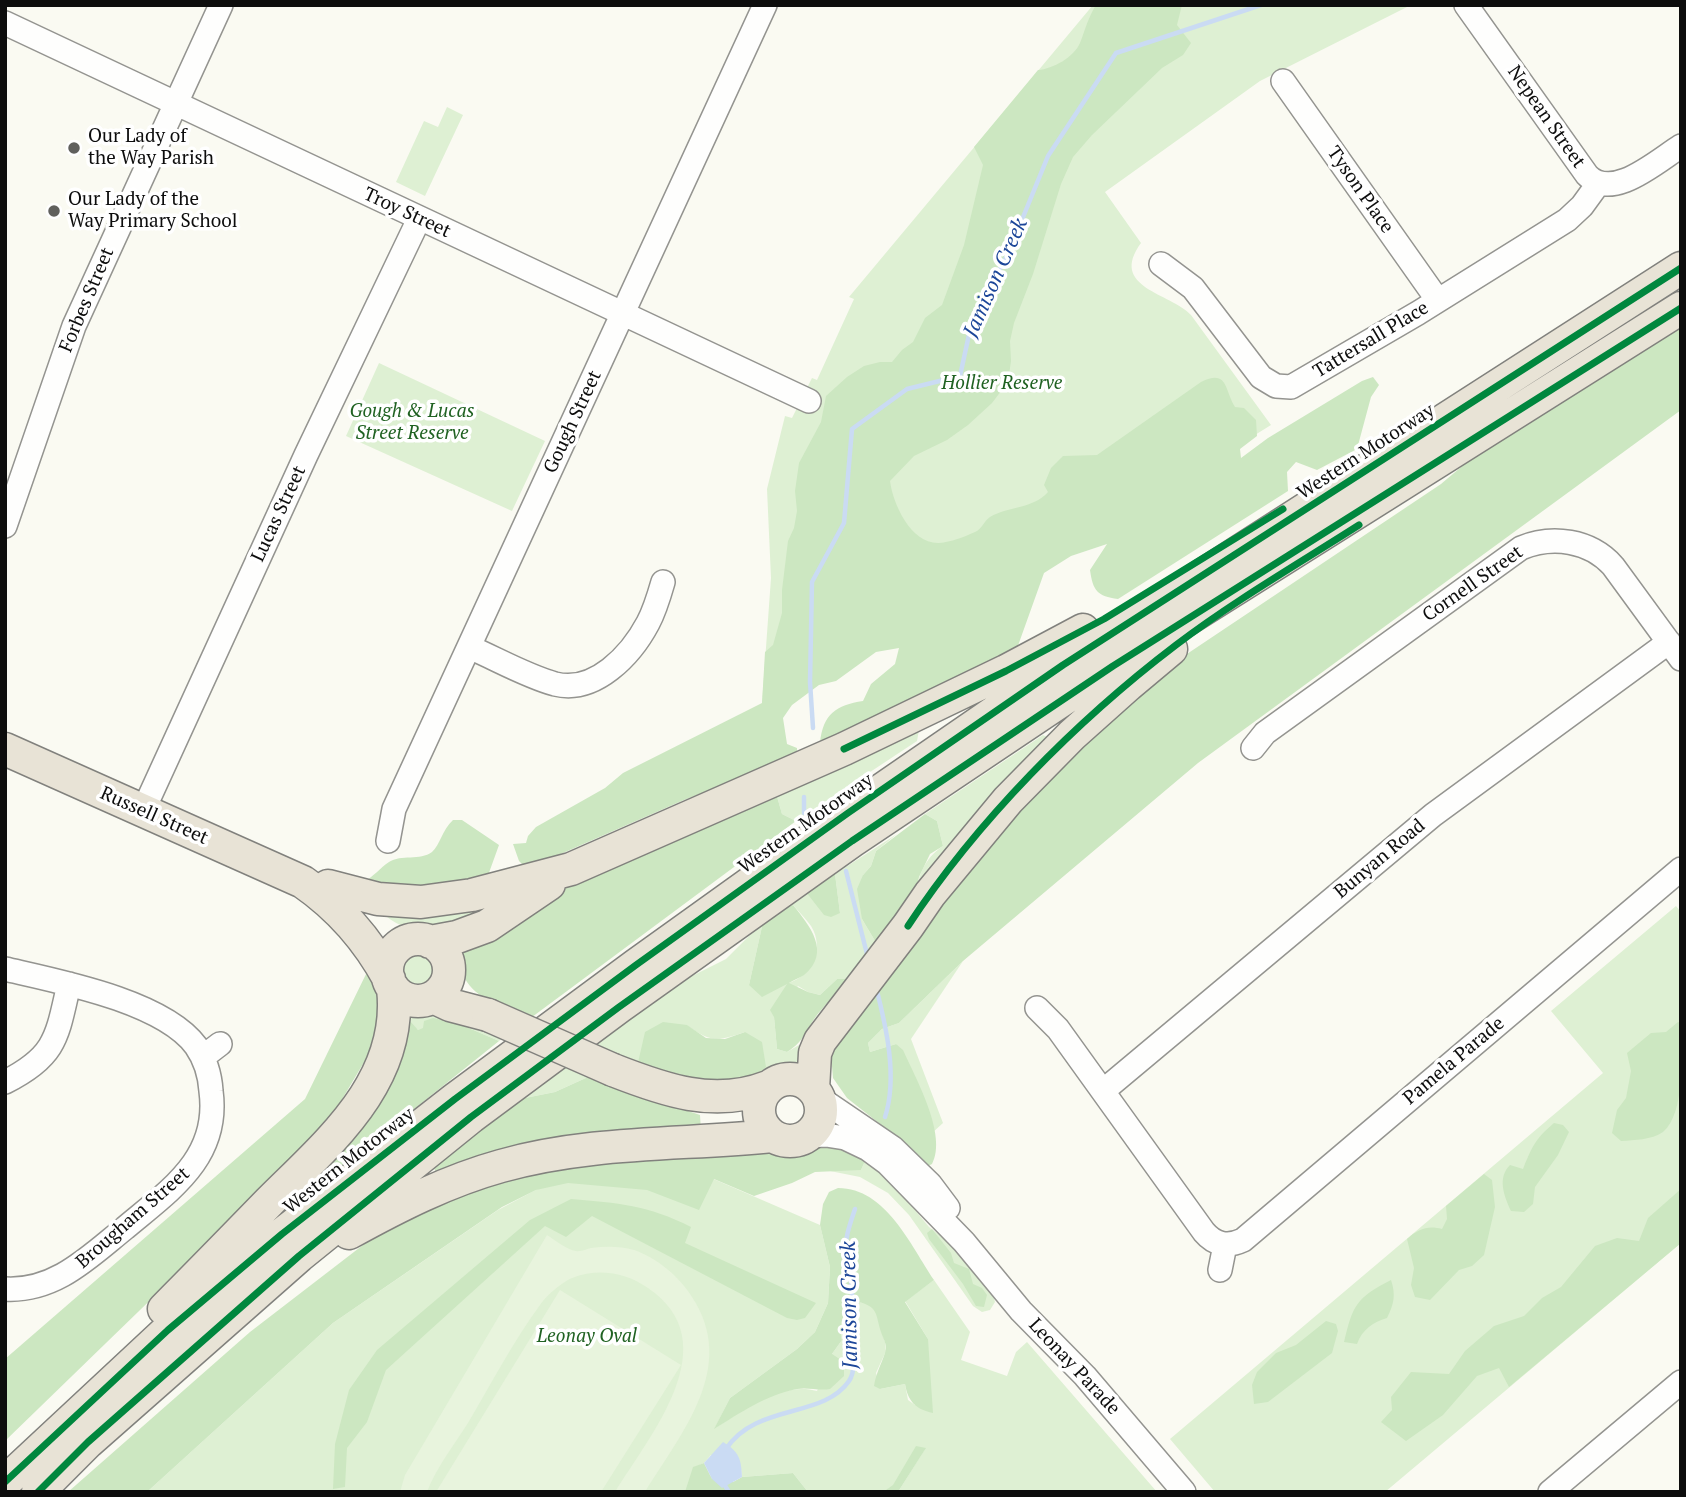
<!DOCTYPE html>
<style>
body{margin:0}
#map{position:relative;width:1686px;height:1497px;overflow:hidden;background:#fafaf2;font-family:"PT Serif",serif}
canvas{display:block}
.frame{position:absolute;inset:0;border:7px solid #0d0d0d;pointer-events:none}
</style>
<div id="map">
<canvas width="1686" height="1497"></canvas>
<div class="frame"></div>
</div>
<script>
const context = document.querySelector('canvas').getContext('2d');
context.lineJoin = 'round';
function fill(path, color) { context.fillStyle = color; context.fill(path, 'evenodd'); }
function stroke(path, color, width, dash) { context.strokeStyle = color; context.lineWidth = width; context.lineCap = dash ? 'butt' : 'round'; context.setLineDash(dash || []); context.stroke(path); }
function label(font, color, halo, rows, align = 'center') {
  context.font = font + ' "PT Serif",serif'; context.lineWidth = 7; context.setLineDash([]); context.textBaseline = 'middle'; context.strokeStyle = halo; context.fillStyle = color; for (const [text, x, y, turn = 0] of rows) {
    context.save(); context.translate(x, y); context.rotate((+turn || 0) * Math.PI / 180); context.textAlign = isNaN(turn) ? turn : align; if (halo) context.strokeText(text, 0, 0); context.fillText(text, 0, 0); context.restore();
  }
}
const green = new Path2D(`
 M1093,5H1411L1260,81L1105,192L1141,243C1108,288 1171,293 1191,315L1271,425L1128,514L762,703L771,578L767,489L785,416L792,418L812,378L817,380L854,299L849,297Z
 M447,107L463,115L425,196L396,182L424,121L438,127Z
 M379,363L545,441L512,511L346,436Z
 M919,730L917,741L796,821L782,814L776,793Z
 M1043,735L1051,739L914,901C918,878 923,859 943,846L937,821L925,814Z
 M897,834L876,851L871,866L863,875L862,919L878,946L843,987L837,979L820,995L808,992L798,986L774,1017L777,1049L787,1052L799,1045L802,1053L797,1070H782L760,1081L745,1032C716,1042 711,1042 686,1025L637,1067L586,1047L680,982L726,959L763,922L749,985C761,984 776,986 788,983C812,976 825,948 811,926C806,919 799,912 793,905L784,907L806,892L840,913L835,874Z
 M466,900L494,910C452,923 417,946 380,911Z
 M1676,906L1681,912V1243L1385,1492H1215L1170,1439L1603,1073L1551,1011Z
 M400 969a18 18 0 1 1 36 0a18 18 0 1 1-36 0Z
 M963,961L911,1039L943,1123L931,1134L896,1044L870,1052L868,1043L882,1029L899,1023Z
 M419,1013H441L504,1037L499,1041L457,1023L418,1030L402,1020L403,1016Z
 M566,1064L588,1077L555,1092L520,1099Z
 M865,1161L878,1170L896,1187L929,1227L944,1238L993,1295L995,1302L990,1310L982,1312L973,1306L909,1215L888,1193L860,1177L825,1170H861Z
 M702,1174L820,1225L830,1267L828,1303L815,1332L797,1349L730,1398L715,1428C743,1410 782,1381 817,1391L832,1354L842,1340C838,1322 844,1314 856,1301L868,1304L876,1311L885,1342L886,1351L876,1373L880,1389L905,1384L908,1400L915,1405L928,1339L905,1301L934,1280L970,1332L961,1360L1007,1376L1016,1352L1027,1342L1157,1492H898L925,1449L893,1486L883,1492H808L793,1473L742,1477L741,1469L711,1455L704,1463L695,1467L740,1492H147L333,1323L498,1210L564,1175Z`);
const forest = new Path2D(`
 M1096,5H1182L1177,25L1191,43L1183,55L1162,68L1092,135L1073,157L1061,184L1033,274L1014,323L1010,341L1011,361L1008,382L992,403L968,425L947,440L914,456L890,481C893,504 911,544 939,543C951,542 964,537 975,532C982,529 984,521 990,517C1009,506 1033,509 1048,492L1044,485L1051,468L1063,456L1097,455L1201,382C1228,369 1224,389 1235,407L1244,408L1256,420L1257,436L1240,449L1241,458L1268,438L1362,381L1373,377L1379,385L1371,397L1357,449L1317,470L1296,462L1287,472L1288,491L1118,599C1097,596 1093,591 1090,570L1107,544L1071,556L1044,573L1015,654L820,743C823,714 836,705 863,701L871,684L895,664L899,648L876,652L836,681L819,685L792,705L783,718L787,744L797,748V756L684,800L540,863L523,865L519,861L513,844L526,843L528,836L536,827L605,788L623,773L762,703L765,652L773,645L782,613V590L788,541L794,528L797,511L795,491L799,463L821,422L826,396L847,377L864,366L880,362H892L902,350L913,342L925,318L942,305L964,245L983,165L974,147L1038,70C1053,69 1074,57 1080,43C1086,28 1087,20 1096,5Z
 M1681,326V410L1198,763L963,961L899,1023L882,1029L868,1043L870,1052L896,1044L903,1050C915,1077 948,1135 932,1164L928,1166L899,1139L847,1098L833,1078L831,1055L836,1038L1027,795L1163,670L1441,484L1473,457Z
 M776,793L782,814L796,821L528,1020C508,1010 480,1001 467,982C461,973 460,960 458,949L547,891Z
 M925,814L937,821L943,846L930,854L919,877L914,901L878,946L862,919L857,889L863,875L871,866L876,851Z
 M453,820H462L499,845L486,881L423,890L363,883C374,876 380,868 389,862C401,854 420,861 432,852C440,845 442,830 453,820Z
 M835,874L840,913L831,917L824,915L806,892Z
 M793,905C809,925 832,952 804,975C800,978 793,980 789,983L808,992L820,995L837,979H846C842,992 830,999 822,1009C807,1025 807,1040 787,1052L777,1049L774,1017L770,1010L787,984L762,997L749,985L763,922L784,907Z
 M368,970L383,1012L373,1047L331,1118L239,1214L5,1441V1359L305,1099Z
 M433,1018L457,1023L499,1041L313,1190L305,1187L402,1020L410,1021L418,1030L423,1028L424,1021Z
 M663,1022L687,1025L706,1038L725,1039L745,1032L762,1042L766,1067L750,1081L697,1086L637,1067L645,1032Z
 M1678,1022L1681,1023C1681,1052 1686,1113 1663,1132C1651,1140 1635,1140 1621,1141L1612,1133L1617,1110L1626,1098L1631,1071L1627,1053L1651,1033L1666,1032Z
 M588,1077L700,1115L701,1131L438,1177L432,1164L520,1099L555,1092Z
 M1554,1123L1563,1125L1569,1132L1558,1155L1535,1187L1533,1204L1524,1212L1511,1211C1504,1196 1497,1178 1510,1165L1523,1169C1532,1147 1535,1139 1554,1123Z
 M824,1146L840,1148L865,1161L861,1170L815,1172L792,1183L754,1196L714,1179L699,1210L647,1190L568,1183L536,1190L502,1207L333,1323L147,1492H68L250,1332L376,1235L431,1207L511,1176L558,1166L757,1150L792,1152Z
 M1484,1174L1492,1180L1495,1207L1484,1255L1472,1266L1459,1270L1430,1300L1415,1297L1411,1285L1414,1268L1407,1239C1418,1229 1428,1225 1442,1229L1447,1219L1446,1206Z
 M838,1188C886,1188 911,1246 934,1280L905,1302L928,1339L933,1413C915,1409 908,1401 905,1384L880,1389L874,1386C876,1372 884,1359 886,1349C886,1342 883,1338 881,1332C875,1313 879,1307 856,1301C844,1314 838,1322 842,1340L832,1354L844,1362V1376L830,1389C819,1391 808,1387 797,1389C766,1395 740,1413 714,1429L730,1398L797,1349L815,1332L828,1303L830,1267L820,1225L823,1204L829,1192Z
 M1681,1189V1243L1509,1387L1499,1368L1477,1376L1443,1415L1406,1441L1381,1422L1392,1410L1391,1397L1411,1372L1449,1374L1465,1351L1494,1326L1524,1316L1542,1298L1561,1287L1595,1246L1617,1238L1639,1241L1648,1218Z
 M571,1199C618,1203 648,1205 691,1227L685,1243L816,1303L805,1318L797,1320L787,1318L592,1216L566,1237L545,1226L386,1370L367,1422L347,1448L345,1487L333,1489L335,1444L349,1390L377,1350L530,1220Z
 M932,1229L951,1253L954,1263L969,1269L973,1284L982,1288L987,1295L984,1307L976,1306L963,1284L929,1239L927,1233Z
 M1391,1280C1396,1295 1394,1304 1387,1318C1373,1322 1362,1330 1357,1344L1344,1342C1353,1305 1356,1298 1391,1280Z
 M1326,1321L1336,1324L1338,1331L1332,1353L1268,1402L1254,1404L1252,1385L1257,1372L1276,1353L1296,1345Z
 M916,1446L926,1448L898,1492H883L893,1485Z
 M704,1463L712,1479L733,1482L742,1477L793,1473L808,1492H685L693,1467Z`);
const pitch = new Path2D(`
 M547,1235C555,1240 567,1250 576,1251C580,1252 587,1249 591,1248C606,1246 620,1246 634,1250C657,1258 679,1276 692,1297C738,1367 682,1432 645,1492H615C650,1435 729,1343 648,1288C625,1272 598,1268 572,1278C562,1282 546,1296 540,1305C513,1342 491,1384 468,1423C454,1445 436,1468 427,1492H400L405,1475Z
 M560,1290L681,1365L601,1492H436Z`);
const water = new Path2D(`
 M723,1442C739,1452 741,1458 742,1477L722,1488L712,1479L704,1463Z`);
const stream = new Path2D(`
 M813,728L810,682L812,582L844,523L852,429L907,389L960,376L970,330L981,303L1008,254L1048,156L1116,53L1261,5
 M804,797V813
 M846,871L868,958
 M876,987C886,1026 898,1077 885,1117
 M726,1449C756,1403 823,1419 849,1381C859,1366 848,1350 847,1334C845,1319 853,1307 852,1292C852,1280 848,1268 846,1256C844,1239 850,1224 855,1209
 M722,1481L729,1492`);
const minor = new Path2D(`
 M1466,5L1587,175C1612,202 1657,161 1681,146
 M5,23L809,401
 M1283,81L1437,299
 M1161,264L1193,288L1261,377L1276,386L1291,387L1418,313L1567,220L1582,206L1598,184
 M5,526L74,326L221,5
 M469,647C497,659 526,676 555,684C595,694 631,655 648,623C655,610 659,596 663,582
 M1253,748L1265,733L1521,548C1552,535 1590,540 1613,566L1681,659
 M143,811L306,455L419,219
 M388,841L394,809L765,5
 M5,969C57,981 163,1001 196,1046C205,1059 210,1075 211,1091C220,1158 170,1190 125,1228C89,1257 55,1292 5,1289
 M1037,1008L1058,1029L1204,1232C1215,1245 1228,1247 1243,1240L1681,869
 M203,1057L220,1044
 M5,1082C57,1056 57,1036 69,984
 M1103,1091L1433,815L1669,642
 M818,1097L893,1148L930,1184L948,1208
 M807,1136L826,1135L845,1138L868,1149L887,1163L964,1242L1021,1311L1085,1376L1184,1492
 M1220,1270L1225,1245
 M1550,1492L1681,1382`);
const highway = new Path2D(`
 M5,749L303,882C339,907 368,940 389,979
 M328,886L378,899L421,902L472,895L571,869L844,749L1006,671L1083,630
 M387 970a31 31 0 1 1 62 0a31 31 0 1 1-62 0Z
 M430,942L457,937L487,926L549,884
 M433,997L450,1005L488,1015
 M613,1070C664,1090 714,1108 768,1087
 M759 1110a31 31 0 1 1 62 0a31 31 0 1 1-62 0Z
 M813,1089L815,1053L820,1041L908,926L930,894L1008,800L1072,735L1128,685L1171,649
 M349,1233C398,1206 447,1181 501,1166C589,1141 682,1145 772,1136
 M164,1309C199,1274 234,1238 269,1202C328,1143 404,1081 393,988
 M5,1482L168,1330L282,1234L455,1099L636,965L848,813L1063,665L1681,268
 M38,1492L88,1442L299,1256L471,1117L619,1007L852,841L1113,666L1681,308`);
const highwayBridge = new Path2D(`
 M488,1015L613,1070`);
const cycleway = new Path2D(`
 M844,749L1006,671L1104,619L1283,509
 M908,926C977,821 1076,721 1176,645C1234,601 1298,564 1359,525
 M5,1482L168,1330L282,1234L455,1099L636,965L848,813L1063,665L1681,268
 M38,1492L88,1442L299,1256L471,1117L619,1007L852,841L1113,666L1681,308`);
const markers = [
 [74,148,7,"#60605d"],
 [54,211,7,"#60605d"]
];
const streetNames = [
 ["Nepean Street",1546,117,55],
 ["Tyson Place",1360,190,55],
 ["Troy Street",407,213,25],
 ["Forbes Street",87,300,-67],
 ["Tattersall Place",1371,340,-31],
 ["Gough Street",573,422,-65],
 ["Western Motorway",1366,452,-33],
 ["Lucas Street",279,514,-65],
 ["Cornell Street",1473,584,-35],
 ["Russell Street",154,816,24],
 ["Western Motorway",806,824,-35],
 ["Bunyan Road",1380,859,-40],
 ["Pamela Parade",1454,1061,-40],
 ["Western Motorway",349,1161,-38],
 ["Brougham Street",133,1218,-41],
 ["Leonay Parade",1074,1367,47]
];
const poiNames = [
 ["Our Lady of",88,137],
 ["the Way Parish",88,159],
 ["Our Lady of the",68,200],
 ["Way Primary School",68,222]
];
const parkNames = [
 ["Hollier Reserve",1002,384],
 ["Gough & Lucas",412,412],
 ["Street Reserve",412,434],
 ["Leonay Oval",587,1337]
];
const waterNames = [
 ["Jamison Creek",996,278,-66],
 ["Jamison Creek",850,1305,-91]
];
fill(green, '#def0d3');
fill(forest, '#cce7c1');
fill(pitch, '#e8f4dd');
fill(water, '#cadbf3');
stroke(stream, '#cadbf3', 4.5);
stroke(minor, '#949490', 26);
stroke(highway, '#81817d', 35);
stroke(minor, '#fefefd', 23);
stroke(highway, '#e8e3d6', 32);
stroke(highwayBridge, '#81817d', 35, []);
stroke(highwayBridge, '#e8e3d6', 32);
stroke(cycleway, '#00873e', 7);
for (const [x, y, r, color] of markers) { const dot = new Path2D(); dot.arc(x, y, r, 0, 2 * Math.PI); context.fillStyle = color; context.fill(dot); stroke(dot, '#fff', 2.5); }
label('19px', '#0d0d0d', '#fff', streetNames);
label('19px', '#0d0d0d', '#fff', poiNames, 'left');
label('italic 19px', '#206222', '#fff', parkNames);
label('italic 21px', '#1c4699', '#fff', waterNames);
</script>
